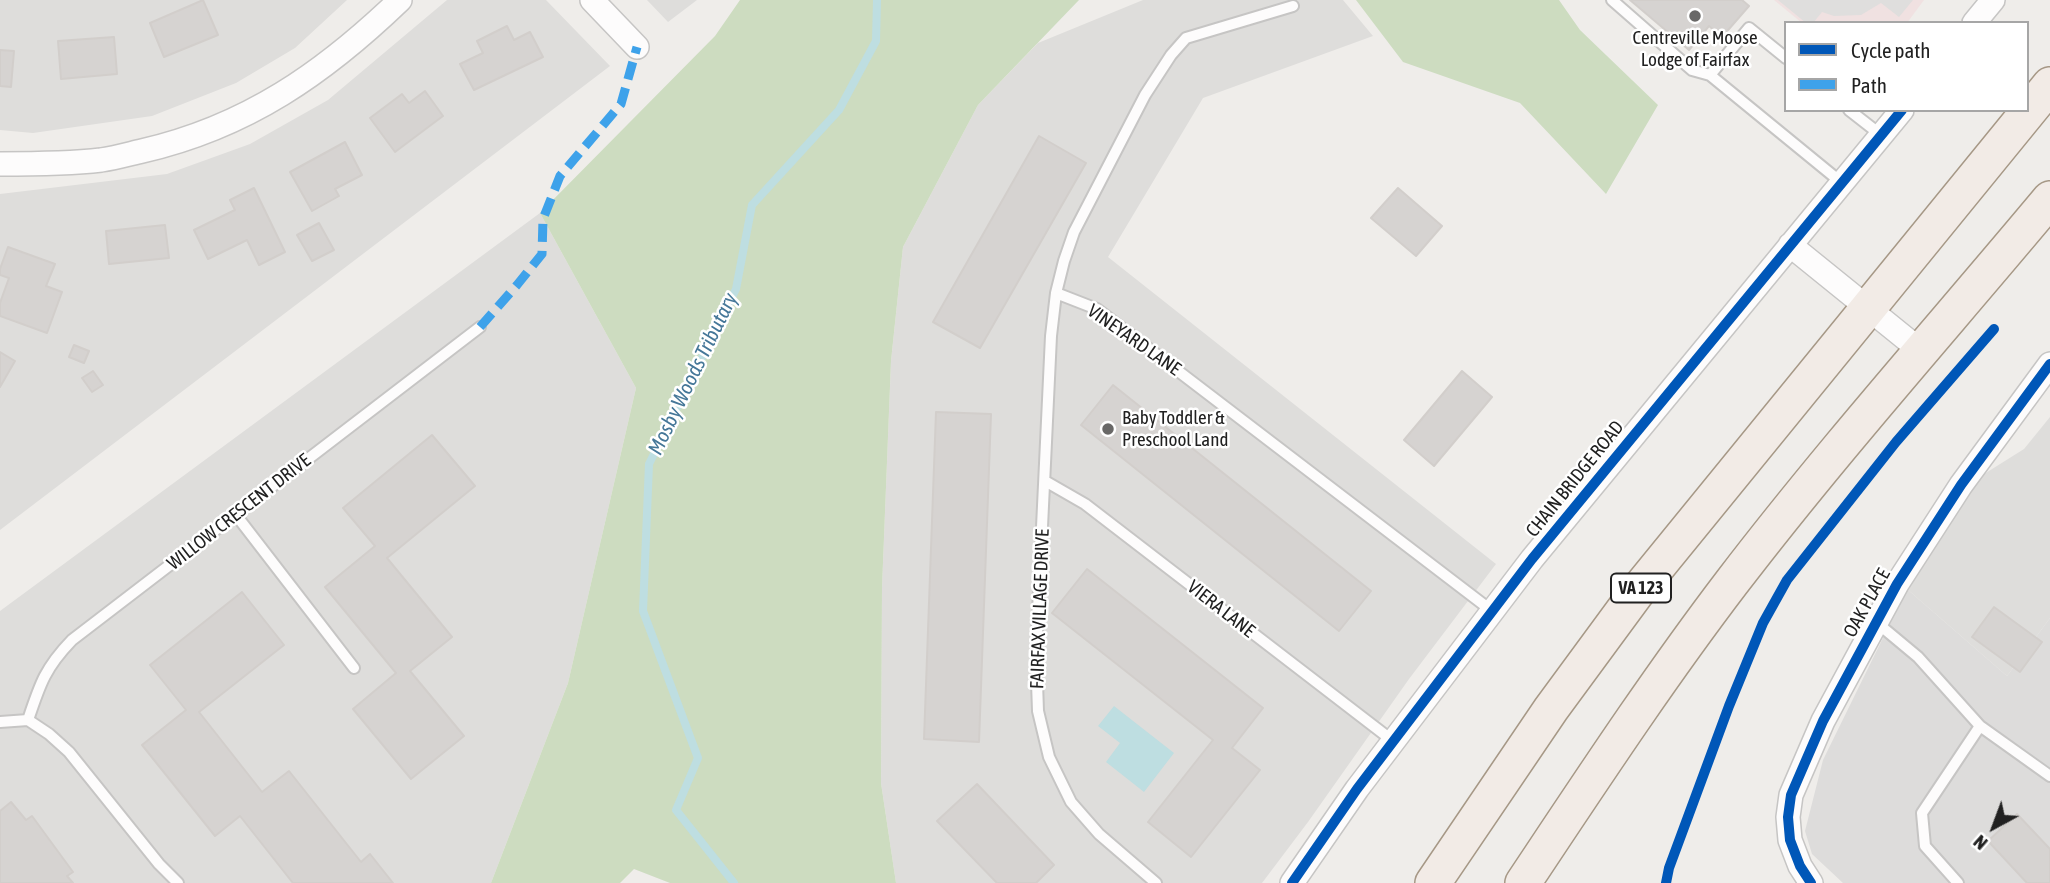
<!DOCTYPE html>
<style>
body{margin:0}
#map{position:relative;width:2050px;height:883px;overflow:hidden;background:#efedea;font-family:"Asap Condensed",sans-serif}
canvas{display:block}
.legend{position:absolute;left:1784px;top:21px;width:245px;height:91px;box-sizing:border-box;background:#fff;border:2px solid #a6a6a6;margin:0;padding:9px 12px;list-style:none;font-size:21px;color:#212121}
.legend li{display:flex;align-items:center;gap:14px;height:35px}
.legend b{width:35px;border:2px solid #a6a6a6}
.north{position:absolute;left:1959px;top:792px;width:70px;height:70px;-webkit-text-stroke:5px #fff;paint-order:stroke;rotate:221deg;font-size:19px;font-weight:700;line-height:28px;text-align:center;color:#212121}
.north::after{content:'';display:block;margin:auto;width:24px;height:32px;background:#212121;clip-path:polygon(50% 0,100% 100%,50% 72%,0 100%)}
</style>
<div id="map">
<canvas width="2050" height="883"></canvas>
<ul class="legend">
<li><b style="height:9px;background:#0057b8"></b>Cycle path</li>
<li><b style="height:9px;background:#3ea2ea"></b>Path</li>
</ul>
<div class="north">N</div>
</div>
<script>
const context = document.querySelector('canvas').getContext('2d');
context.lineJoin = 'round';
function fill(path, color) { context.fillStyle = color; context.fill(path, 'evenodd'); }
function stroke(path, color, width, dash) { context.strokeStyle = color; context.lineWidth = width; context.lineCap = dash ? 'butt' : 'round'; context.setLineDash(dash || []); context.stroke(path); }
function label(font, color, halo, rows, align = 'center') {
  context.font = font + ' "Asap Condensed",sans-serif'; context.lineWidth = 5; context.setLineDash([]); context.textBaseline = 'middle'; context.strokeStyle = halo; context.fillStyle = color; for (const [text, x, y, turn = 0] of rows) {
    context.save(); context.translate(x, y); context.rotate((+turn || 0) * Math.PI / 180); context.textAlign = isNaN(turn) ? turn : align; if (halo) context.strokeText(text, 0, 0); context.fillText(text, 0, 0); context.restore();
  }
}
const residential = new Path2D(`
 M0,0H347L295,48L236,83L152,116L33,133L0,130Z
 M447,0H546L610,66L0,530V194L167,174L250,144L328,100Z
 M647,0H697L668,22Z
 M1143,0H1343L1373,36L1203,98L1108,257L1496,564L1409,679L1308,822L1262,883H896L881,783L882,588L891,361L903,247L978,105L1038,43Z
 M540,213L636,388L568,683L491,883H0V611Z
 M2050,417V618L2007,676L1907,589L1973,481L2024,449Z`);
const commercial = new Path2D(`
 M1774,0H1924L1907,23H1802Z`);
const religious = new Path2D(`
 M1907,589L2007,676L2050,618V883H1843L1812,854L1805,831L1823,760Z`);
const forest = new Path2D(`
 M740,0H1079L978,105L903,247L891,361L882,588L881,783L896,883H670L634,869L620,883H491L568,683L636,388L540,213L715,36Z
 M1356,0H1559L1580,30L1658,105L1606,194L1520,103L1403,62Z`);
const parking = new Path2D(`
 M1778,0H1913L1899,17L1881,3L1861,15L1834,16L1822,12L1813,23H1806Z`);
const water = new Path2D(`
 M1114,706L1174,753L1144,792L1106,762L1120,743L1098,726Z`);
const stream = new Path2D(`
 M734,883L676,810L698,758L643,611L649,464L736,289L752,205L839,110L876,41L877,0`);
const building = new Path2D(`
 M203,0L218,35L164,57L150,23Z
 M1630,0H1742L1749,6L1722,37L1709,26L1689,50Z
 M507,26L514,40L530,32L543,57L474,90L460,64L483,53L477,41Z
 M114,37L117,74L61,79L58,41Z
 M0,50L14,51L11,87L0,86Z
 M425,91L443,116L395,152L370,118L402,94L409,103Z
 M1039,136L1086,163L980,348L933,322Z
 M345,142L362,175L335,189L339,196L312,211L290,172Z
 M254,188L285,252L259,265L247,240L208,259L194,230L235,210L230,200Z
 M1398,188L1442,226L1416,256L1371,218Z
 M319,223L334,250L312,261L297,235Z
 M165,225L169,258L109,264L106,231Z
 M8,247L55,264L46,286L62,292L47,333L0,316V303L9,278L0,275V269Z
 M74,345L89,351L84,363L69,357Z
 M0,352L15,361L0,387Z
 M93,371L103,385L92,392L82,378Z
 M1462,371L1492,397L1434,466L1404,440Z
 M1113,385L1371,591L1339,631L1081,425Z
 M936,412L991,414L979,742L924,739Z
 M432,435L475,486L387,558L452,637L410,671L464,736L411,779L353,709L396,673L325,587L375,546L343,508Z
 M1087,569L1263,708L1232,748L1260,770L1191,857L1148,822L1213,740L1052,613Z
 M242,592L284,645L199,712L262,792L289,771L361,862L370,854L393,883H293L240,816L215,836L142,745L186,710L150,665Z
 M1994,607L2042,642L2020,672L1972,637Z
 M977,784L1054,865L1036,883H997L937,821Z
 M11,802L26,820L32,816L73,872L67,876L73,883H0V811Z
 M2017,814L2050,849V883H2027L1988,841Z`);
const service = new Path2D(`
 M1612,0L1692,70L1710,75
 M1786,58L1749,28L1710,75L1842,183
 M1849,110L1881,135
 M1056,293L1097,309L1492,611
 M1045,481L1085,504L1393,741
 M236,515L354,668
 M1876,622L1918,657L1980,726L2050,776
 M28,720C40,684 45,668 72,640L480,327
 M0,722L28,720L49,734L69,752L159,864L178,883
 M1156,883L1099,834L1071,802L1049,757L1038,711L1036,654L1051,336L1056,293L1064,261L1074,232L1145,95L1171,55L1186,38L1293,6
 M1958,883L1925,846L1922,813L1980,726`);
const minor = new Path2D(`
 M592,0L637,47
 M1974,23L1993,0
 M0,164C34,164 67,164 101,160C115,158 129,154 142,151C247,127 324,73 400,0
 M1790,245L1921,351
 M1292,883L1357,789L1532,559L1902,110
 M1811,883L1800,866L1790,840L1788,817L1791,795L1823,721L1897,584L1961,485L2050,364`);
const primary = new Path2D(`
 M1433,883L1551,709L1640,588L2050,85
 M1523,883C1591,781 1658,679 1732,582C1833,450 1944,326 2050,199`);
const quiet = new Path2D(`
 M480,327L517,285L542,254L543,219L560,176L621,104L637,47`);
const cycleway = new Path2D(`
 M1292,883L1357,789L1532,559L1902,110
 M1666,883L1669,868L1729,706L1763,623L1787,580L1896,442L1994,329
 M1811,883L1800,866L1790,840L1788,817L1791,795L1823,721L1897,584L1961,485L2050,364`);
const markers = [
 [1695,16,7,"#696867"],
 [1108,429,7,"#696867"]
];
const shields = [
 [1641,588,60]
];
const shieldNames = [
 ["VA 123",1641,588]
];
const poiNames = [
 ["Centreville Moose",1695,38],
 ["Lodge of Fairfax",1695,60],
 ["Baby Toddler &",1122,418,"left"],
 ["Preschool Land",1122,440,"left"]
];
const streetNames = [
 ["VINEYARD LANE",1134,340,35],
 ["CHAIN BRIDGE ROAD",1575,479,-51],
 ["WILLOW CRESCENT DRIVE",239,512,-38],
 ["OAK PLACE",1867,603,-61],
 ["FAIRFAX VILLAGE DRIVE",1040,609,-88],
 ["VIERA LANE",1221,609,38]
];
const waterNames = [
 ["Mosby Woods Tributary",693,374,-64]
];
fill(residential, '#dedddb');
fill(commercial, '#f0e1e1');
fill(religious, '#dddcdb');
fill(forest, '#cddcc0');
fill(parking, '#dfdedd');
fill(water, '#bedee1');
stroke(stream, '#bedee1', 8);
fill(building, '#d6d3d1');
stroke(building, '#d2cecb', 2);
stroke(service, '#c6c5c4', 14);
stroke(minor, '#c6c5c4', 26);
stroke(primary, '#a69886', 38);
stroke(service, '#fdfcfc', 10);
stroke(minor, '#fdfcfc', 23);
stroke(primary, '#f2ebe6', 35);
stroke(quiet, '#3ea2ea', 9, [18, 9]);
stroke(cycleway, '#0057b8', 10);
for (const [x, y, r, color] of markers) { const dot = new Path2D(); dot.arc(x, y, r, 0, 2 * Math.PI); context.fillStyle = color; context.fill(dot); stroke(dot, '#fff', 2.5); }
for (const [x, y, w] of shields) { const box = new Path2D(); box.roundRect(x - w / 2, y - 14.5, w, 29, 5); context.fillStyle = '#fff'; context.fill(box); stroke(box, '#212121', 2); }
label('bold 18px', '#212121', null, shieldNames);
label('19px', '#212121', '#fff', poiNames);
label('19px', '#212121', '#fff', streetNames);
label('italic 21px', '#457798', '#fff', waterNames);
</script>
